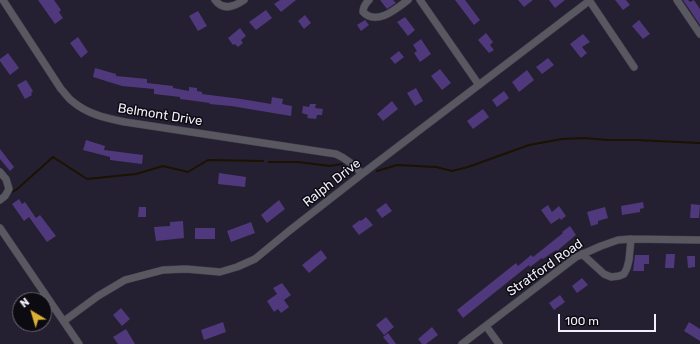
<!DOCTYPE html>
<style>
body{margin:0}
#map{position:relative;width:700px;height:344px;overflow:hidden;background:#242031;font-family:Rubik,sans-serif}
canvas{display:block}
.north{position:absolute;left:12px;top:292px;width:40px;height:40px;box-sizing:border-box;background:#0d0b12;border:1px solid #69666f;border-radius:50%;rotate:322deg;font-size:11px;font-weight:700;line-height:16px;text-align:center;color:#f2effb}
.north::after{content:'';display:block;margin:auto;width:14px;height:18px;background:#dbb233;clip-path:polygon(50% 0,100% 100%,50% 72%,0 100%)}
.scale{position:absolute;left:558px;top:314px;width:98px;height:18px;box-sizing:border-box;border:2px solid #f2effb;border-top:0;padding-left:5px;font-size:12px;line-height:14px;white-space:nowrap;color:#f2effb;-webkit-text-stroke:3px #0d0b12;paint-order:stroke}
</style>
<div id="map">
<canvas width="700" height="344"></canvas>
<div class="north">N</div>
<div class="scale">100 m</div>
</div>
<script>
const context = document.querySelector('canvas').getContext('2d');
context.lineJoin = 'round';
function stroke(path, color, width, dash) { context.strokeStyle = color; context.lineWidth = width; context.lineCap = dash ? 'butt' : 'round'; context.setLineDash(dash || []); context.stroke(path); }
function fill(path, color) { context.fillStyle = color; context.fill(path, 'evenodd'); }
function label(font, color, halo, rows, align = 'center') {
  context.font = font + ' Rubik,sans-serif'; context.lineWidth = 3; context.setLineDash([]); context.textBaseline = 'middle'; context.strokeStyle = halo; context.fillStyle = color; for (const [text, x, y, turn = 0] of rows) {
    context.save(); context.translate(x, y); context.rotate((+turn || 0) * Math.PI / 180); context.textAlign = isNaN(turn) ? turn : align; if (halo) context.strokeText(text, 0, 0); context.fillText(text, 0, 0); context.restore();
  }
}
const stream = new Path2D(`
 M269,162H298L330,166L342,164
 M377,171L397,165L436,167L452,171L468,167L529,145L562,139L584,138L608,140H636L700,143
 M11,192L16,190L53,157L87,179L136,174L163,166L188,172L208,160L263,161`);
const building = new Path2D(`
 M38,0H54L61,10L59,12L63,18L55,24Z
 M280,0H296L281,12L274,4Z
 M380,0H393L396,3L387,9Z
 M455,0H465L480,20L474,25Z
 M518,0H533L524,7Z
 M549,0H565L555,8Z
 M615,0H626L630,5L623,10Z
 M683,0H688L690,2L694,0L700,9V25Z
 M266,10L272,18L256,30L249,22Z
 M198,11L207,26L198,31L189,16Z
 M305,15L311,23L304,29L298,21Z
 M405,17L415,30L408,36L397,22Z
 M365,20L369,25L361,31L357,25Z
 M639,20L650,34L643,39L632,26Z
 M240,28L246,36L241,40L243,43L238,47L235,44L233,45L228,38Z
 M486,33L493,42L490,45L494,50L489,53L478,40Z
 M583,34L590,42L582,47L587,53L581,58L570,44Z
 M78,37L88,52L81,58L70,43Z
 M421,39L431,54L420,62L414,53L417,51L413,45Z
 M399,51L404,57L395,64L390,58Z
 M8,53L19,68L10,75L0,61V59Z
 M548,58L554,65L542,74L536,67Z
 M95,68L116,74V76L147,79V83L173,86V88L189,91V87L197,88V91L202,92V94L241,99L271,104L272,97L283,99L282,104L292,106L291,116L231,106L209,104L210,103L180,99V97L154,94V89L122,86L93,77Z
 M440,69L451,83L442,90L431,76Z
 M527,70L534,80L519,92L512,82Z
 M26,80L33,91L31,93L32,95L25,99L17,85Z
 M416,88L423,101L415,106L407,93Z
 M504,91L509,98L497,107L492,100Z
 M392,101L398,109L383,121L377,114Z
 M310,104H316L315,108L323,109L322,115H317L316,119L307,118L308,115L302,113L303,106L309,107Z
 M483,109L489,117L473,129L467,121Z
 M86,140L105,146L104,150L143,155L142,164L110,160V157L83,150Z
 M0,149L14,167L10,171L0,159Z
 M219,173L246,177L245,187L218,184Z
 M19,199L22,204L25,202L36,218L40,215L56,236L47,242L29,217L24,221L12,204Z
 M279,200L285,209L267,223L261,215Z
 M643,202L644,208L640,209V212L622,215L621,206Z
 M386,203L392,211L382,218L376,210Z
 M691,204L700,205L699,218H690Z
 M548,205L552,212L559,206L566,216L561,220L560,218L551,224L541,210Z
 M139,207H146V217H138Z
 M605,207L608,218L598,221V224L591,226L587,212Z
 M366,217L373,225L359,235L352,226L360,220L361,221Z
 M183,221L184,238L156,241L154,227L170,226V222Z
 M251,222L255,233L231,242L227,231Z
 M570,226L576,235L557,251L556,250L543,259L542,258L530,267L529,265L463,318L457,310L516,263L518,266L531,255L533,257L563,233L562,232Z
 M195,228H215V239H195Z
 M321,250L327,258L309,273L302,265Z
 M666,254H675L674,268H665Z
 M635,255H649V264H644V271H633Z
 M687,256H695V267L688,268Z
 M582,278L588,285L577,293L572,286Z
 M282,283L291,295L284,300L289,307L281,313L278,309L274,312L267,301L277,294L273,288Z
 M560,295L565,302L554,310L549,303Z
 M121,308L130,319L122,326L113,315Z
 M386,317L394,327L384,335L376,325Z
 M223,322L226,332L204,340L201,330Z
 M689,322L700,329V341L684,331Z
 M432,327L438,335L426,344H422L418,339Z
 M126,329L135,344H118L113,337Z
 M388,333L396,344H389L383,337Z`);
const minor = new Path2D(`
 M3,0L61,89C65,93 68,98 72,101C87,114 105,118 125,122L336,154C347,159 354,165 362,174
 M215,0C223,11 234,7 244,0
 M369,0C365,4 363,7 363,12C377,26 396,9 408,0
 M420,0L479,85
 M589,0L634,67
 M677,0L700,34
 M0,172L6,179L9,189L5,196L0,200
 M0,228L79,344
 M582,254L604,274L611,277L619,276L624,274L627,268L629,260L631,239
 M64,321L98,296L125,280L163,270L186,269L220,272L237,267L255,259L289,231L362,174L589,1
 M486,326L499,344
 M462,344L576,257L601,246L618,240L631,239L700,240`);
const streetNames = [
 ["Belmont Drive",160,115,9],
 ["Ralph Drive",332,183,-38],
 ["Stratford Road",545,268,-35]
];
stroke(stream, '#1b1200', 2);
fill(building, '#4f387b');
stroke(minor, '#413d4d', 8);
stroke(minor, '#595760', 7);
label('13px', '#f2effb', '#0d0b12', streetNames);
</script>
